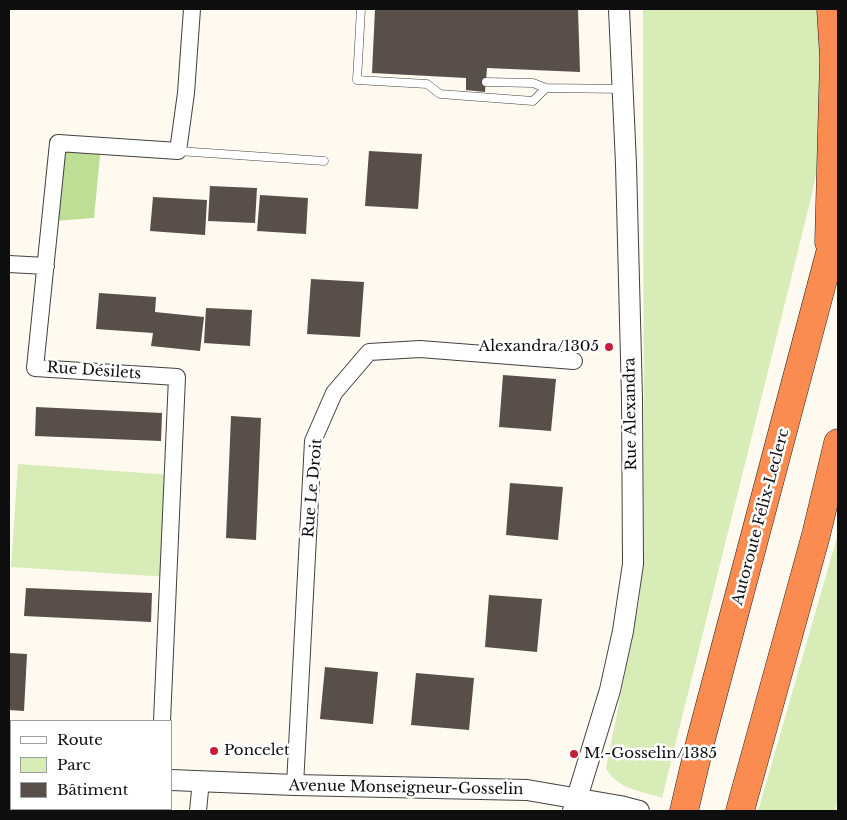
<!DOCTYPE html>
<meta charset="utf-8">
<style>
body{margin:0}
#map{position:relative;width:847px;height:820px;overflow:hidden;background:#fffaf0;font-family:"Libre Baskerville",serif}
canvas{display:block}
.frame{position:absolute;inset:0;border:10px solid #0e0e0e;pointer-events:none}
.legend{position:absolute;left:10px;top:720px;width:162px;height:90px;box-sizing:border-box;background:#fff;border:1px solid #9f9f9f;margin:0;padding:6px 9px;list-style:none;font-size:15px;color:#0e0e0e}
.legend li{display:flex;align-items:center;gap:10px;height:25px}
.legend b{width:25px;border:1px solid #9f9f9f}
</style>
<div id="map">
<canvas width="847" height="820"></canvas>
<div class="frame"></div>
<ul class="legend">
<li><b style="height:6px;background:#fff"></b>Route</li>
<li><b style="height:14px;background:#d8ecb7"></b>Parc</li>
<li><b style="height:14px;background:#584e4a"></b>Bâtiment</li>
</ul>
</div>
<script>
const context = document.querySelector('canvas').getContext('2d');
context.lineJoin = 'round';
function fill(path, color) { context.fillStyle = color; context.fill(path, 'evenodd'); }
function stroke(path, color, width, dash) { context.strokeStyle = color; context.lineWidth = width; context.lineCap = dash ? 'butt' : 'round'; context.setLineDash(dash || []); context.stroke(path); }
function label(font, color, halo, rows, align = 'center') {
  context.font = font + ' "Libre Baskerville",serif'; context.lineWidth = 5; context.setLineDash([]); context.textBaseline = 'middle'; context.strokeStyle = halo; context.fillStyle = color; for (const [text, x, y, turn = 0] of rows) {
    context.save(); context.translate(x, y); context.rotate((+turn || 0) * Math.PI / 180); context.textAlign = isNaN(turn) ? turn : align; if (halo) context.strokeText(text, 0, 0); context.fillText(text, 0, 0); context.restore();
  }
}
const green = new Path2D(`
 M643,9H823L828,117L811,198L662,798C642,791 616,789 606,768L639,604L644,547Z
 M18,464L172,475L168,577L11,567Z
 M838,534V800L835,811H758Z`);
const forest = new Path2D(`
 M101,145L94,218L53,221L54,153Z`);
const building = new Path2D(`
 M375,9H578L580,72L487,68L485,92L466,90V78L372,73Z
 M369,151L422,154L418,209L365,206Z
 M210,186L257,188L255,223L208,221Z
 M260,195L308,198L306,234L257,231Z
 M153,197L207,200L205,235L150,231Z
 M311,279L364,282L360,337L307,334Z
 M99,293L156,297L155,312L204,317L200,351L151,346L153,333L96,329Z
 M206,308L252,310L250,346L204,343Z
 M503,375L556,379L551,431L499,427Z
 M36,407L162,413L161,441L35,436Z
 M231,416L261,418L256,540L226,538Z
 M510,483L563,487L558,540L506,535Z
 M26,588L152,593L151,622L24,616Z
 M489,595L542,599L537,652L485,647Z
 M9,653L27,654L24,711L9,710Z
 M325,667L378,672L373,724L320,719Z
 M416,673L474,678L469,730L411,725Z`);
const service = new Path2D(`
 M361,9L357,80L427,84L440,94L533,101L546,88
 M486,82L533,83L546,88L623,89
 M178,151L324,161`);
const minor = new Path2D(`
 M9,264L46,266
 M162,721L177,377L35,368L58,143L178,151L186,93L192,9
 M295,785L313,441L334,393L369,352L420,349L574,361
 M198,811L201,780`);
const tertiary = new Path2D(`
 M9,761H11
 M9,779H11
 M171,780L295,785L527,790L620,806L639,811
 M573,811L610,690L623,631L633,564L632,398L626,164L619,9`);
const motorway = new Path2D(`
 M829,242L834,58L831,9
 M684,811L700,743L838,223
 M740,811L816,535L838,443`);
const markers = [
 [609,347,5,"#c61e39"],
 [214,751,5,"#c61e39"],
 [574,754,5,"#c61e39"]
];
const poiNames = [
 ["Alexandra/1305",599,347,"right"],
 ["Poncelet",224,751],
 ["M.-Gosselin/1385",584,754]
];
const streetNames = [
 ["Rue Désilets",94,371,4],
 ["Rue Alexandra",631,414,-91],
 ["Rue Le Droit",313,488,-85],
 ["Autoroute Félix-Leclerc",761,517,-75],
 ["Avenue Monseigneur-Gosselin",406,788,1]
];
fill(green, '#d8ecb7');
fill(forest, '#bedd95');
fill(building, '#584e4a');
stroke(service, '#414141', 9);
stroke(minor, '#414141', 18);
stroke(tertiary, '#414141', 22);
stroke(motorway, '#1f1f1f', 29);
stroke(service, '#fff', 8);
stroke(minor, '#fff', 16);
stroke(tertiary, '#fff', 20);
stroke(motorway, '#fb8c51', 28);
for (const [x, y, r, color] of markers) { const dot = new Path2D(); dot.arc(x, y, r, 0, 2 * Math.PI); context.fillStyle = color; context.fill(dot); stroke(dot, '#fff', 2); }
label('15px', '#0e0e0e', '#fff', poiNames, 'left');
label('15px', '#0e0e0e', '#fff', streetNames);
</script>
